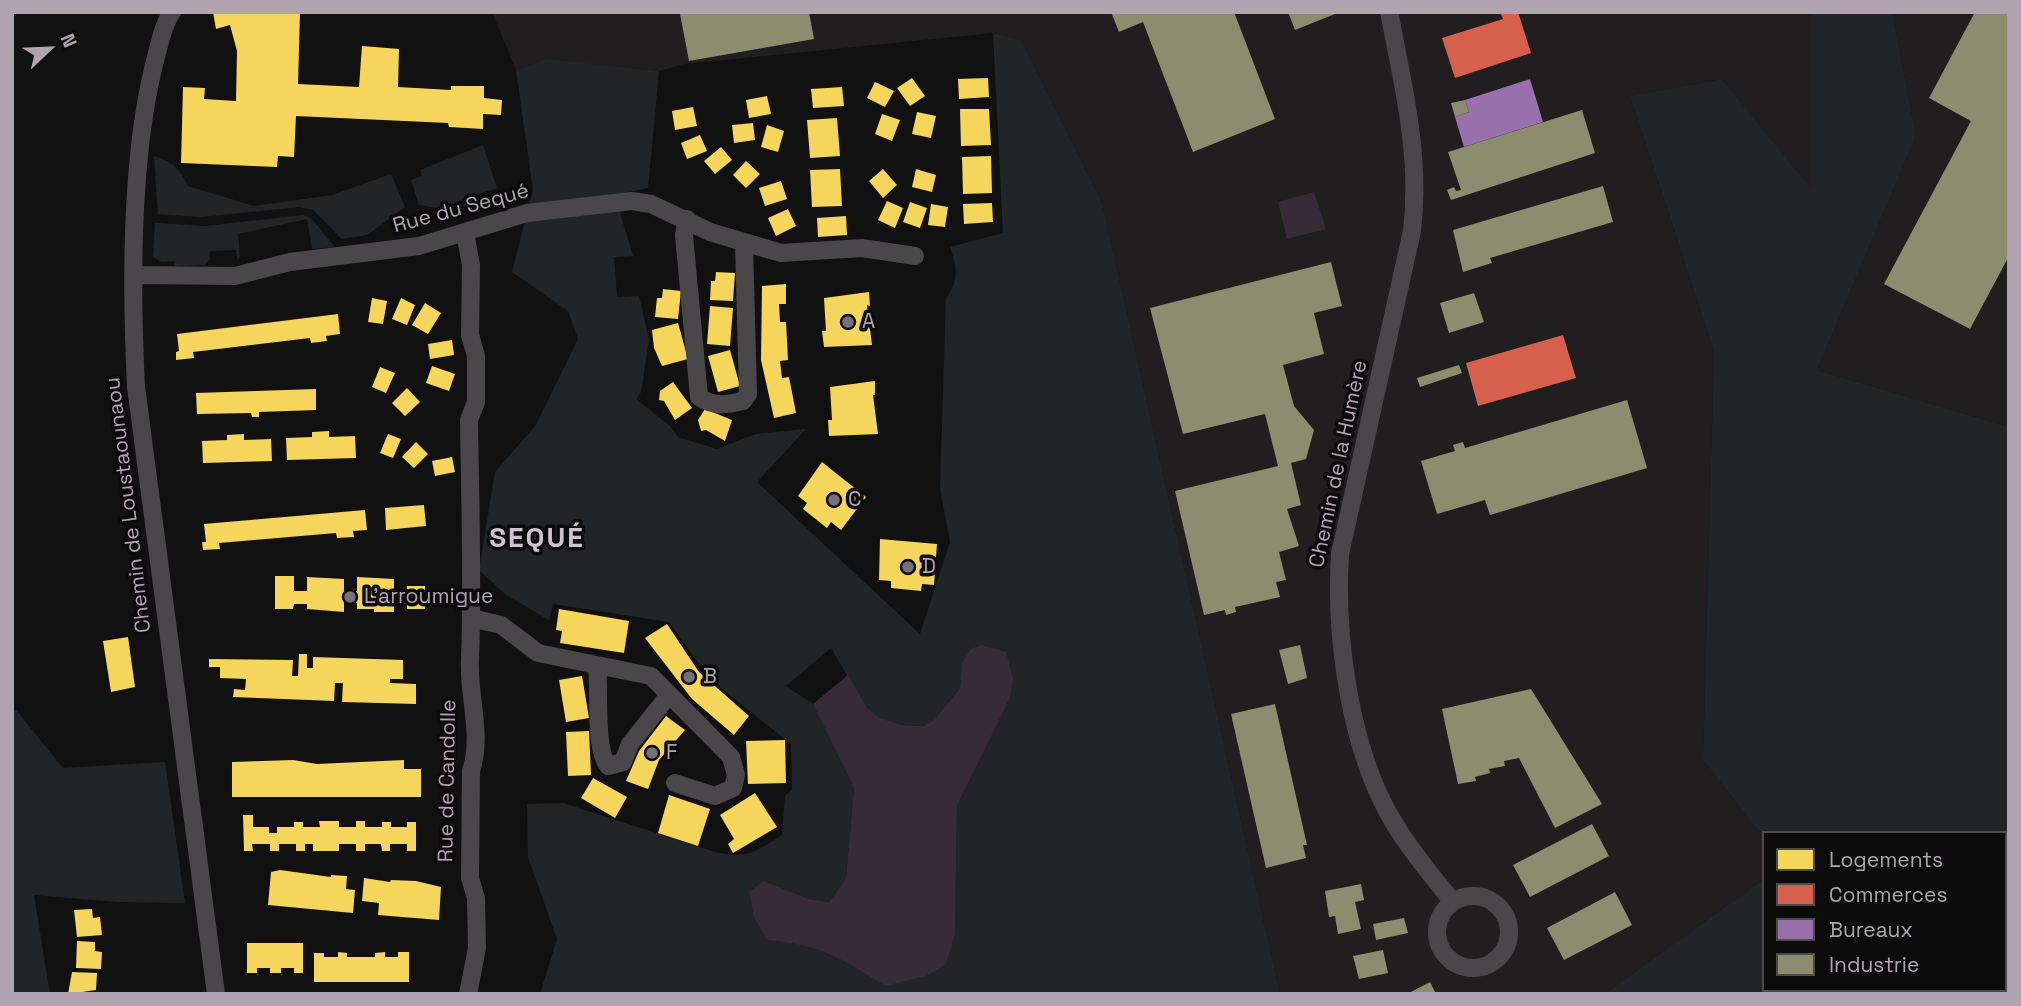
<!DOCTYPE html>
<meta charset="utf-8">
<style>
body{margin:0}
#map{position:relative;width:2021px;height:1006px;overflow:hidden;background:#121112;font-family:"Space Grotesk",sans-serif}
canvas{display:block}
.frame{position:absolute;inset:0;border:14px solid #b1a4b0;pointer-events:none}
.legend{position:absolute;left:1762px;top:831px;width:245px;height:161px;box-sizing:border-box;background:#0d0c0d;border:2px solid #4f494e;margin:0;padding:9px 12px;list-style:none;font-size:21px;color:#b1a4b0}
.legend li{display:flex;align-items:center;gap:14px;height:35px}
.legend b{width:35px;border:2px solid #4f494e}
.north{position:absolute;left:14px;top:14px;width:70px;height:70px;-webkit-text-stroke:5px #0d0c0d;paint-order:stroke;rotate:67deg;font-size:19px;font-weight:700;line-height:28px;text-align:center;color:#b1a4b0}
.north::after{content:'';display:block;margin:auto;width:24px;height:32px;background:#b1a4b0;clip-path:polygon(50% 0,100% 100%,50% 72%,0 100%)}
</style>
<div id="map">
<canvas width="2021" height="1006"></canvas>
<div class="frame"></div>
<ul class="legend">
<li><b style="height:19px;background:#f6d55c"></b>Logements</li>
<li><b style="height:19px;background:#d6604d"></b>Commerces</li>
<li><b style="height:19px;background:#9970ab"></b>Bureaux</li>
<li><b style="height:19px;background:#8c8c6e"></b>Industrie</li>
</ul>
<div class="north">N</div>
</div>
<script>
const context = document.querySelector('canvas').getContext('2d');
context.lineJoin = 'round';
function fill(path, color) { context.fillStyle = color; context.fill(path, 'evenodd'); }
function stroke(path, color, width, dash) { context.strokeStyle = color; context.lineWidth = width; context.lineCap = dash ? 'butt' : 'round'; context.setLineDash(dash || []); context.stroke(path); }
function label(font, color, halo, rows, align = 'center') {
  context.font = font + ' "Space Grotesk",sans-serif'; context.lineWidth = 7; context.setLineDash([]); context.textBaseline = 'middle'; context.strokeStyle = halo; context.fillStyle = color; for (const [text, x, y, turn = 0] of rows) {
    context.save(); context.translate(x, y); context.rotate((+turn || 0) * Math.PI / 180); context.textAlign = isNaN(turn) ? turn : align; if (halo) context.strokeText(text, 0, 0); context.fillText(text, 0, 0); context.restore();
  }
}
const built = new Path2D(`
 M492,12H1811V190L1722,79L1630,96L1714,351L1703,760L1764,838V879L1604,994H1280L1102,203L1021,40L993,33L684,64L659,71L547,60L516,70Z
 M1892,12H2009V427L1817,370L1916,136Z`);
const green = new Path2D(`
 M1811,12H1892L1916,136L1817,370L2009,427V994H1604L1764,879V990H2005V833H1764V838L1703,760L1714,351L1630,96L1722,79L1811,189Z
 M993,33L1021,40L1102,203L1280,994H540L557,939L528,857L527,804L563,803L715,852C748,859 755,852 782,835L785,796L792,790L791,744L711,680L669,622L553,604L549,620L506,595L479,570L495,472L536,425L578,339L568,311L512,272L533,190L516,70L547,59L659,71L648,188L619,194L620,213L633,256L614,257L617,297L639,296L649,340L641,392L636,399L670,426L678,437L717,449L756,434L806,429L757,482L920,634L950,542L940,488L946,298C959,282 957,266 950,247L1003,233ZM831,648L867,709L880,718L902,725L924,726L934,720L960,688L962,663L1010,698L957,806L955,933L885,986C838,957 824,946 768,940L764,881L809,899L829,902L846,878L854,788L813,704L786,686Z
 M483,145L497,188L463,199L446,209L419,205L411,180L422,176L420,170Z
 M154,156C172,161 180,169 188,186L254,206L332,195L391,174L405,207L367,235L342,239L313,210L299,207L201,217L158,214Z
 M303,215L311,218L335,247L312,249L307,219L238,234L240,258L237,259L236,250L210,251V259L205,265L175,266L174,261L162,262L153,257L155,223L206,226Z
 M16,710L63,768L165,762L185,903L117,902L34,895L50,994H12V711Z`);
const water = new Path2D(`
 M1314,192L1326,229L1287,239L1278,202Z
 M981,645L1006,652L1013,678L1010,698L957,806L955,933L946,964L926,976L885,986C838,957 824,946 767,940L754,917L749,892L764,881L809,899L829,902L846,878L854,788L813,704L848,675L867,708L880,718L902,725L924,726L934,720L960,688L962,663L971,649Z`);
const homes = new Path2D(`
 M213,12H300L298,84L359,87L362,46L399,49L398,87L451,90V86H484V98L502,100L501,115L483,114V129L449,127L448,123L296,116L294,157L278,156L277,167L181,163L183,87L205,88L204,99L236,101L237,51L230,25L216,29Z
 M912,78L925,96L910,106L897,88Z
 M988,78L989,97L959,99L958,79Z
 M875,82L894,91L885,107L867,98Z
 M842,87L844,106L813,108L811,89Z
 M767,96L771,114L749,118L746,100Z
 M693,107L697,126L675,130L672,111Z
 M960,109H989L991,145L961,146Z
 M917,112L936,116L931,138L912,134Z
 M882,114L900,120L892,141L875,134Z
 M837,118L840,156L810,158L807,120Z
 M753,123L755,140L734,143L732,125Z
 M767,125L784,131L778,152L761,147Z
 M700,135L707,151L687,159L681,143Z
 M721,147L732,160L715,174L704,161Z
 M991,156L992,193L963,194L962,157Z
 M746,161L760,174L746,188L733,175Z
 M840,169L842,206L812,207L810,170Z
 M883,169L897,185L883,198L869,181Z
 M916,169L936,175L932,192L912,187Z
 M781,181L787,199L765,206L759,188Z
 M887,201L903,208L895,228L878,220Z
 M910,202L927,208L920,228L903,222Z
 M992,203L993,222L964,224L963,204Z
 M931,204L948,207L945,227L928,225Z
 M788,209L796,226L776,236L768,218Z
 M846,216L847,235L818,237L817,218Z
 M716,272L735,273L733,301L710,300L711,281H715Z
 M786,284V304H779L780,322H786L788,360L780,361L782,378L789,377L796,413L774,418L761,360L762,286Z
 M663,289L681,291L678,319L655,317L657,298H662Z
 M869,292L870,306L867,305L872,345L824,347L822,331H826L824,298Z
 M372,298L387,301L383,324L368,322Z
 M401,298L415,305L407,325L392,319Z
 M425,303L441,313L428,334L412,325Z
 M710,306L733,308L730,346L707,344Z
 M338,314L340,334L326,336L327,341L311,343L310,338L193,352L194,358L176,360V352L179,351L177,334Z
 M678,323L688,359L662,366L654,348L652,330Z
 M452,340L454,355L430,359L428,344Z
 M730,350L740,386L718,392L708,356Z
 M432,366L455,374L449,391L426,383Z
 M380,367L395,373L386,393L372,387Z
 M875,381V395H873L878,434L829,436L828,420H832L830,387Z
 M673,382L692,408L675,420L664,401L659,400L660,391Z
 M407,388L420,402L405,416L392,403Z
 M316,389V410L259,412V417H252L251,413L197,414L196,393Z
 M705,409L732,420L725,441L706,430L701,431L698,420Z
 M329,431V437L355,436L356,458L287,460L286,438L312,437V432Z
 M244,434V440L271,439L272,461L203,463L202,441L227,440V435Z
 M388,434L401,439L393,458L380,453Z
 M416,442L428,454L414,468L402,457Z
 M452,457L455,472L435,476L432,461Z
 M822,462L866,497L841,530L831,522L827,528L803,509L807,503L798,496Z
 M424,505L426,526L386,530L385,508Z
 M365,510L367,530L353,531L354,537L337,538L336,533L219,543L220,549L203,550L202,542H206L204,524Z
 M880,539L937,544L934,585L922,584L921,591L891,588V581L879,580Z
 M275,576H294V591H307V577L344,579V591H357V577L394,579V591H407V586H425V609H407V604H394V612H374V609H357V603H344V612L307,609V604H294L293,609H275Z
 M559,609L629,621L624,653L560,643L562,631L556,630Z
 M667,624L699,672L749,716L734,735L692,699L645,638Z
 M128,637L135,687L111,692L103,641Z
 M299,654H307V668H313V657L403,660V679H390V683L416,684V704L342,702L343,683H335L334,701L233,697L234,689L245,690L246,679L220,678V667H209V659L293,660L292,676H298Z
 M582,676L589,718L566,722L559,680Z
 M666,716L685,730L659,760L648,789L626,781L639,751Z
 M589,731L591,775L568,776L566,732Z
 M785,740L786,783L748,784L746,741Z
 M293,760L317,764L404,760V769H421V797H232V762Z
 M593,778L627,797L615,818L581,798Z
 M755,793L777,827L733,853L728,844L734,839L720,815Z
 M669,795L710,809L698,846L658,833Z
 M243,815H253V827H269V833H277V827H294V822H303V827H320L319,821H339V827H356V821H365V827H382V822H391V827H407V822H416V851H407V844H390V851H382L381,844H365V851H356V844H339V851H313V844H305V851H296V844H279V851H270V844H252L253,851H244Z
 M280,870L331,877V875L347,876L346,889L355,890L353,913L268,905L271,872Z
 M364,878L390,882L391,880L416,881L441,887L439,920L378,915L379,903L362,901Z
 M92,909L93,918L100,917L102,935L77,937L74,910Z
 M77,941L95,942V951L102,952L101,969L76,968Z
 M247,943H303V973H294V968H281V973H270V968H257V973H247Z
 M338,952L347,953V957H375V953L385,952V957H398V952H409V982H314V953H324V957H338Z
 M72,972L97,973L96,990L68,994Z`);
const shops = new Path2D(`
 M1500,12H1518L1531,53L1455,78L1442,38L1503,19Z
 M1563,335L1576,378L1478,406L1466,363Z`);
const offices = new Path2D(`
 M1530,79L1543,122L1464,147L1455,117L1469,112L1465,100Z`);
const industry = new Path2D(`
 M691,12H809L814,39L689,61L680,14Z
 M1111,12H1234L1275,119L1193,152L1143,22L1119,32Z
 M1288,12H1340L1295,30Z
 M1975,12H2009V256L1970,329L1884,284L1971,121L1929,98Z
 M1465,100L1469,112L1455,117L1451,103Z
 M1582,110L1595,153L1451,200L1447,190L1454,187L1456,191L1461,190L1448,152Z
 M1603,186L1613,222L1490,258L1492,263L1463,272L1453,230Z
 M1331,262L1342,306L1314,313L1324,354L1283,365L1294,406L1314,430L1306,459L1291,463L1301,505L1287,509L1299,546L1279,552L1286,580L1276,582L1280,597L1235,607L1236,612L1226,615L1225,610L1204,615L1175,491L1278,466L1265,414L1183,434L1150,308Z
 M1474,293L1484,322L1449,333L1440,303Z
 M1459,365L1462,373L1420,387L1417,378Z
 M1627,400L1647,468L1490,515L1485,500L1437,514L1421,461L1455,451L1453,445L1463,442L1465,448Z
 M1300,645L1307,678L1288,684L1279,650Z
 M1531,689L1602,804L1555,828L1519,758L1504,761L1505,766L1489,769L1490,773L1475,777L1476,781L1458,784L1442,709Z
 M1275,704L1307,845H1303L1306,858L1266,868L1231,714Z
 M1592,824L1609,856L1530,897L1513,865Z
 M1361,884L1364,900L1355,902L1361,929L1338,934L1335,916L1329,917L1325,891Z
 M1615,892L1632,925L1564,960L1547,928Z
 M1404,918L1408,933L1376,940L1373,924Z
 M1383,950L1388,973L1359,979L1353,956Z
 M1430,982L1436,994H1407Z`);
const minor = new Path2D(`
 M172,12C163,25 160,42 156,57C130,155 131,286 136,387L216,994
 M1389,12C1403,85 1421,156 1412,231L1340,554C1335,631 1348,731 1382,801C1400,838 1427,870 1453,902
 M687,219L684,235L699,397C714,407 726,405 743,401L748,394L744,244
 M465,233L471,265L470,335L476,356V402L469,420C470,500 473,580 470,660C468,697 483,734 471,771L470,878L476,898L477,948L468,994
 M136,275L235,276L290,262L419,246L527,213L632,201L651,204L710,232L781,253L862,248L915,256
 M471,618L501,625L538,653L651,676L731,757L736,775L733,788L715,796L675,783
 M597,666C600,692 594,747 608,766L623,762L630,744L669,695
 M1437 932a36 36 0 1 1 72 0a36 36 0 1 1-72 0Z`);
const markers = [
 [848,322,7,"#797179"],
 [834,500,7,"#797179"],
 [908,567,7,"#797179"],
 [350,597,7,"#797179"],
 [689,677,7,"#797179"],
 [652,753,7,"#797179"]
];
const streetNames = [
 ["Rue du Sequé",461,209,-15],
 ["Chemin de la Humère",1339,464,-78],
 ["Chemin de Loustaounaou",129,505,-97],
 ["Rue de Candolle",448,781,-89]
];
const poiNames = [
 ["A",862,322],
 ["C",848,500],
 ["D",922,567],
 ["L'arroumigue",364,597],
 ["B",703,677],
 ["F",666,753]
];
const districtNames = [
 ["SEQUÉ",537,539]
];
fill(built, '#201e1f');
fill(green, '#222528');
fill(water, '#362b37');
fill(homes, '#f6d55c');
fill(shops, '#d6604d');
fill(offices, '#9970ab');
fill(industry, '#8c8c6e');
stroke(minor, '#4a474a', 18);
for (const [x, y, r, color] of markers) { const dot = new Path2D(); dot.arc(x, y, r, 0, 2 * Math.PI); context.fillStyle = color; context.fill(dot); stroke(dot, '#0d0c0d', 2.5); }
label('21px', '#b1a4b0', '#0d0c0d', streetNames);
label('21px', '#b1a4b0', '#0d0c0d', poiNames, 'left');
context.letterSpacing = '2px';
label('bold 28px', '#cec4cc', '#0d0c0d', districtNames);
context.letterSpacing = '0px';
</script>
